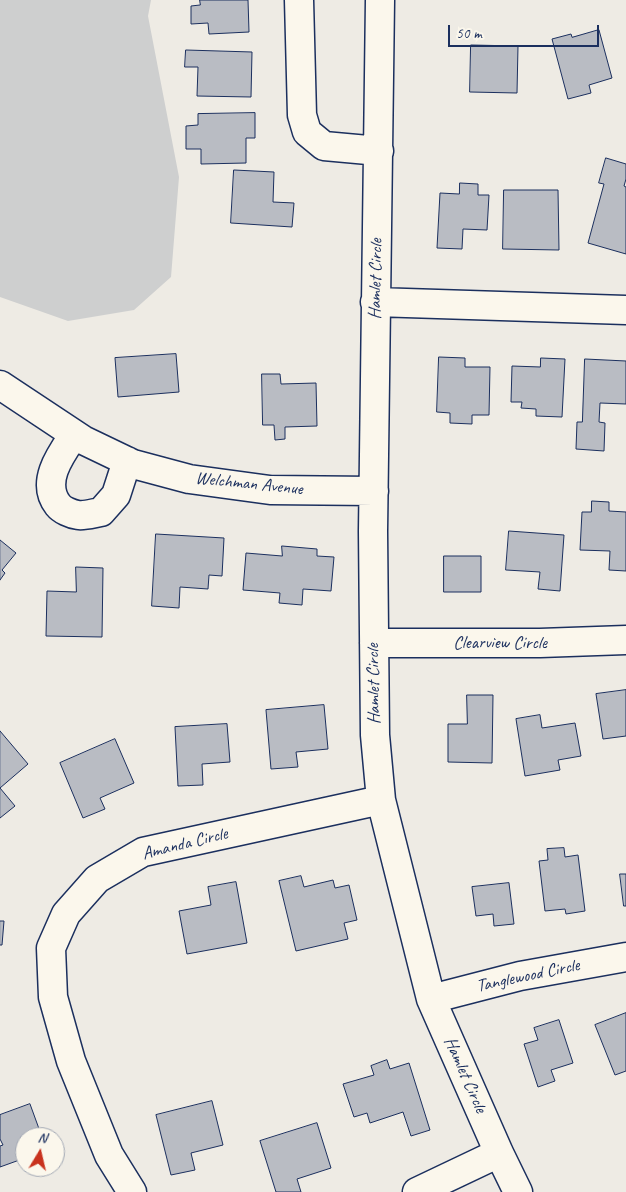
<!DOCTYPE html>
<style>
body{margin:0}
#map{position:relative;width:626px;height:1192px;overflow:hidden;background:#eeebe4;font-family:Caveat,sans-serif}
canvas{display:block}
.north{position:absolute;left:15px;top:1127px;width:50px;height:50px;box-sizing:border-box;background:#fbf7ec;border:1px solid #a1a7b3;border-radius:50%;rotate:9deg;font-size:14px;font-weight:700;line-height:20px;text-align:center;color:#1b2f5e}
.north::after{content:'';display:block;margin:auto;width:18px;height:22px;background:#c8321e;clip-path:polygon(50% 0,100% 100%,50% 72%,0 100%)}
.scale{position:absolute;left:448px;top:25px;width:151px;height:22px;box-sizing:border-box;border:2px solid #1b2f5e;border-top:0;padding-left:6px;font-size:15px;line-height:18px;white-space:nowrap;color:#1b2f5e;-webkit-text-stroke:4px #fbf7ec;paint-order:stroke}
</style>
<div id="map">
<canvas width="626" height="1192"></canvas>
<div class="north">N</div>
<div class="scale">50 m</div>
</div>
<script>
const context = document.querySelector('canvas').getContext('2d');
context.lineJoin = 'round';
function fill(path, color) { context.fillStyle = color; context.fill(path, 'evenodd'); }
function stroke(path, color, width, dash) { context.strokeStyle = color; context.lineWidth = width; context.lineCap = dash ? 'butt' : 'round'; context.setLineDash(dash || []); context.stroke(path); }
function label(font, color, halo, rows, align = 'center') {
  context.font = font + ' Caveat,sans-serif'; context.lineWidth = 5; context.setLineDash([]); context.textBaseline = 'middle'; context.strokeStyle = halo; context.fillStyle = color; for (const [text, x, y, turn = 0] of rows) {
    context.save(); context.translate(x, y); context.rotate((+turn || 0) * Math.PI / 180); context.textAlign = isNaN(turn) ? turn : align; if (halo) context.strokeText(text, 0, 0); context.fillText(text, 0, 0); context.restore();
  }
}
const green = new Path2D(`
 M0,0H151L148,16L179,177L171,277L134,310L68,321L0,297Z`);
const building = new Path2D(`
 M200,0H248L249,32L209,34L208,23L191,24V6L200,5Z
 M599,30L612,78L589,85L591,93L568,99L552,39L571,34L572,37Z
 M471,45L518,46L517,93L470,92Z
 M186,50L252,52L251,97L197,96L198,67H185Z
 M255,113V138H246V163L201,164V149H186V126L198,125V114Z
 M606,158L626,164V179L624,186L626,187V254L588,243L604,184L599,183Z
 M234,170L274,172L273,202L294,203L292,227L231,223Z
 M460,183L478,184V195H489L487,230L463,229L462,249L437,248L440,193L459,194Z
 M504,190H558L559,250L503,249Z
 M176,354L179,392L118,397L115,358Z
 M439,357L465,358V367H490L489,415H472V424L450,423V413L437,412Z
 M541,358L565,359L562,417L536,416V409L521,408L522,402H511L512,366L540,367Z
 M585,359L626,361V404L600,403L599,422L605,423L604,451L576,449L577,422H582Z
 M262,374H280L281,384L316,383L317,426L285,427V439L275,440L274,425H263Z
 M592,501L609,502V511L626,512V571L609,570L610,551L580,550L582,512H591Z
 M509,531L564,535L560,591L538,589L540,572L506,570Z
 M156,534L224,538L222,576L209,575L208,589L180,587L179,608L152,606Z
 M0,540L16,553L2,570L5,573L0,580Z
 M282,546L317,549V556L334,557L331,591L303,589L302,605L279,603L280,593L243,590L246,553L282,556Z
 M444,556H481V592H444Z
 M76,567L103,568L102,637L46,636L47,591L76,592Z
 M626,690V736L603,739L596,694Z
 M467,695H493L492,763L448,762V724H467Z
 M324,705L328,749L296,752L298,767L271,769L266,710Z
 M540,715L542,728L575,723L581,756L558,760L560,770L525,776L516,719Z
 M227,724L230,762L202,764L203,785L178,786L175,727Z
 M0,731L28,764L0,788L15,806L0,818Z
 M115,739L134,783L100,798L105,809L83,818L60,763Z
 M564,848L565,857L578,855L585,911L566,914L565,909L545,911L539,861L548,860L547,849Z
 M620,874H626V906H624Z
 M301,876L304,887L333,880L335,888L349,885L357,920L344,923L348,939L296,951L279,881Z
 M236,882L247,943L187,954L179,911L211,905L208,887Z
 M509,883L514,924L494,926L493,914L476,916L472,887Z
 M0,921H4L2,945H0Z
 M626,1013V1071L615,1075L595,1025Z
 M559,1020L573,1063L551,1070L555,1081L538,1087L524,1044L538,1040L534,1028Z
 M387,1060L390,1069L409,1063L430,1130L411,1136L403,1112L370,1123L367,1113L354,1117L343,1084L374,1075L371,1066Z
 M212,1101L223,1145L191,1153L195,1170L171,1175L156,1115Z
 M30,1104L42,1137H25V1158L0,1167V1146L3,1145L0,1139V1115Z
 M317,1123L331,1168L297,1179L301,1192H276L260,1141Z`);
const minor = new Path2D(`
 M299,0L302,115L307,132L324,146L379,151
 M380,0L373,531L375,735L381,800L431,999L499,1153L518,1192
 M375,302L626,310
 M0,385L83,440L133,464L189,479L270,490L374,491
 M74,435C61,454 40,482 58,505C62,510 71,514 78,515C85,516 94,513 101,512L116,495L127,461
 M374,643H540L626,640
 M431,999L520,976L626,957
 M132,1192L109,1155L71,1061L53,997L51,948L66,914L97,879L143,852L381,800
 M417,1192L499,1153`);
const streetNames = [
 ["Hamlet Circle",376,279,-89],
 ["Welchman Avenue",249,484,6],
 ["Clearview Circle",500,643],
 ["Hamlet Circle",374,684,-91],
 ["Amanda Circle",185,844,-14],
 ["Tanglewood Circle",528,976,-12],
 ["Hamlet Circle",465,1075,66]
];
fill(green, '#cecfcf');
fill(building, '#b9bcc3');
stroke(building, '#1b2f5e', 1);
stroke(minor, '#1b2f5e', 31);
stroke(minor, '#fbf7ec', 28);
label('18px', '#1b2f5e', '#fbf7ec', streetNames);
</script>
